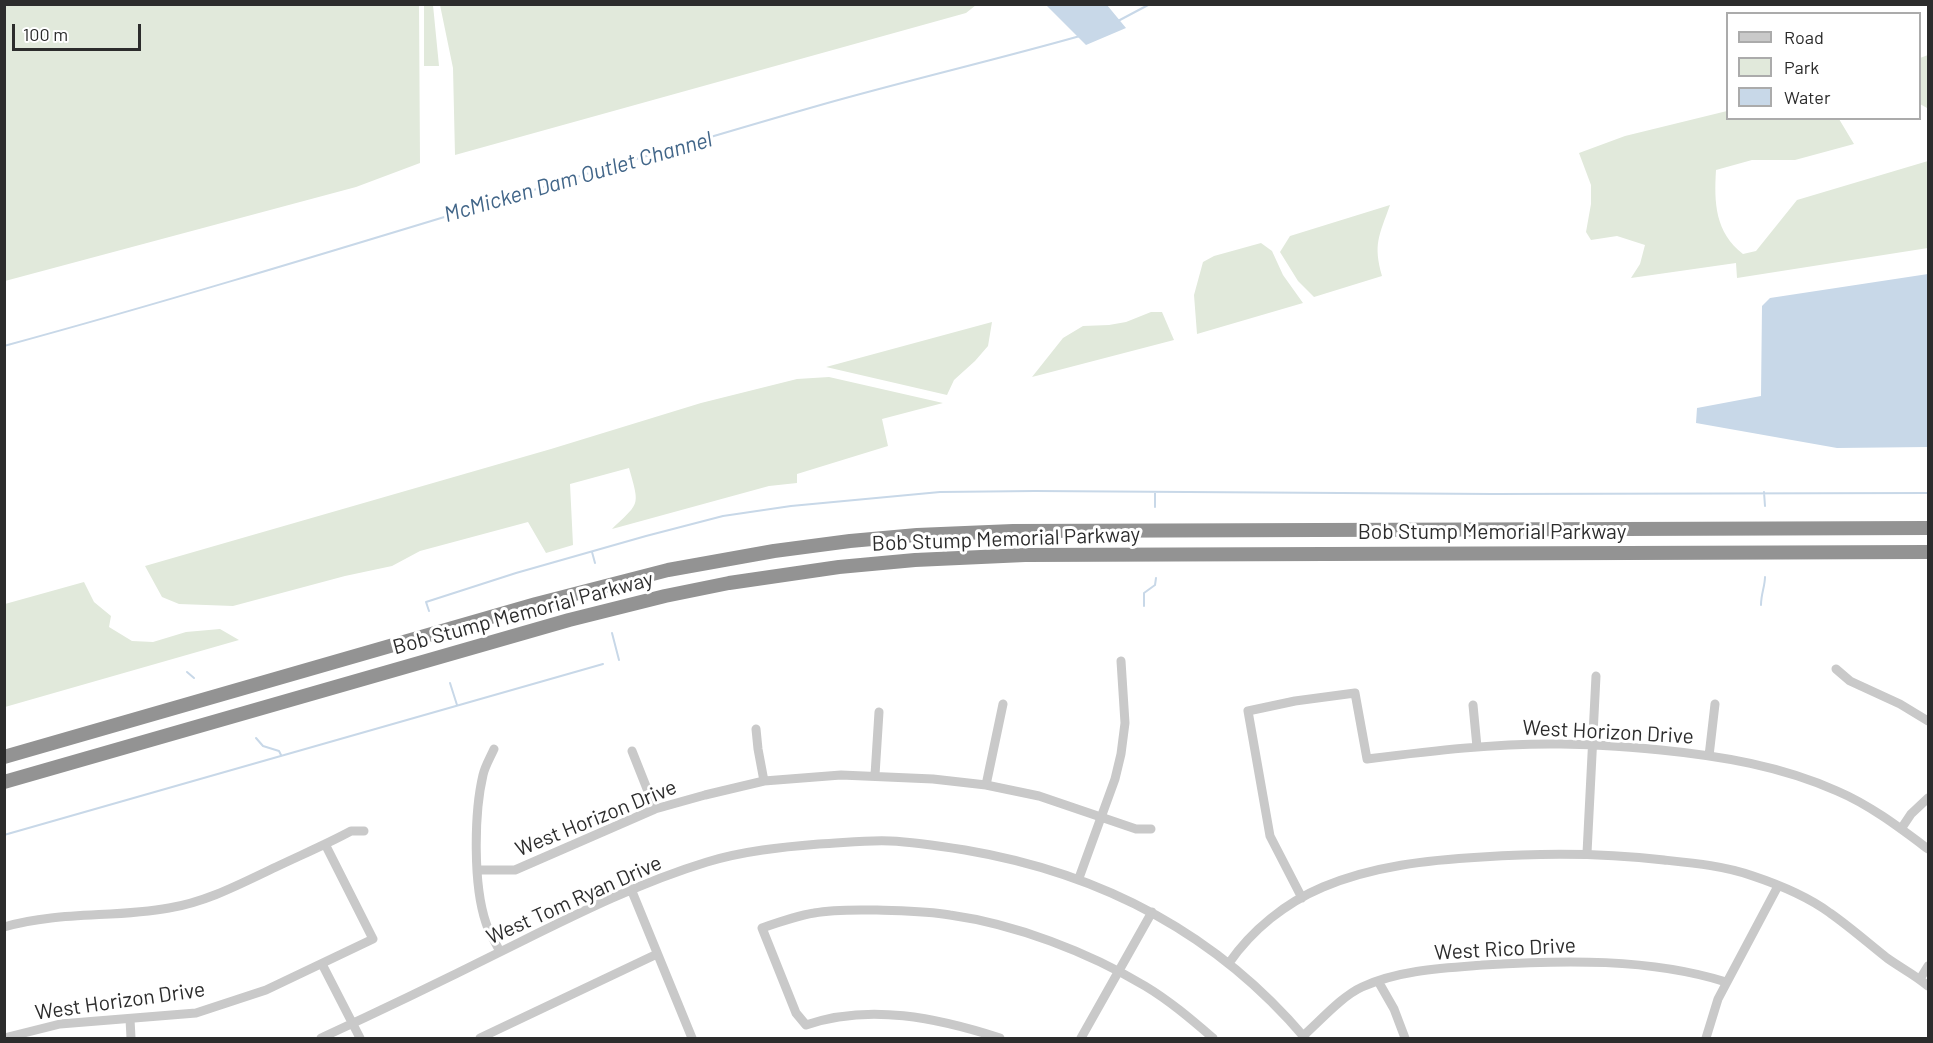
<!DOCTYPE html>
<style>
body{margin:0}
#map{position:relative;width:1933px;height:1043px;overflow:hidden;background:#fff;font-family:Barlow,sans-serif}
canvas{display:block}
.frame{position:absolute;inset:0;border:6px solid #2c2c2c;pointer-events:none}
.legend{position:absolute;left:1726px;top:12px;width:195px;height:108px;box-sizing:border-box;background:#fff;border:2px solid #ababab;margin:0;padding:8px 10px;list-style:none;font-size:18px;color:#2c2c2c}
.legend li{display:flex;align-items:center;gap:12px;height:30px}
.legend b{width:30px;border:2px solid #ababab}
.scale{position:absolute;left:12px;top:24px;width:129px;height:27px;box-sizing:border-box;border:3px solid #2c2c2c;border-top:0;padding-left:8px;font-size:18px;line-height:21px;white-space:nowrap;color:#2c2c2c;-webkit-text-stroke:4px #fff;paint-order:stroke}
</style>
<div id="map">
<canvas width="1933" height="1043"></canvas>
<div class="frame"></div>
<ul class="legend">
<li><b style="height:8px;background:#c9c9c9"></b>Road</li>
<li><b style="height:16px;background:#e1e9db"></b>Park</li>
<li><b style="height:16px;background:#c8d8e8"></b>Water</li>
</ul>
<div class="scale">100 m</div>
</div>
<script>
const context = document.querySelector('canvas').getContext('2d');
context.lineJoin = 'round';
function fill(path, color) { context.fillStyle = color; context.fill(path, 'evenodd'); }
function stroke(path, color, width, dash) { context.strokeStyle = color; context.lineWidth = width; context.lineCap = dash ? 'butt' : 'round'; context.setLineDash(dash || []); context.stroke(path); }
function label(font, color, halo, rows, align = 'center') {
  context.font = font + ' Barlow,sans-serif'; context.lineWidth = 6; context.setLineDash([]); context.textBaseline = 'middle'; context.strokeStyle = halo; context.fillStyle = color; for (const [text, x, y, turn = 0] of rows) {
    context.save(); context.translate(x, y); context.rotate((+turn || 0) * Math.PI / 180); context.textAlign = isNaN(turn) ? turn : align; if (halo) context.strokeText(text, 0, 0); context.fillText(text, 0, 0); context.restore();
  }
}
const green = new Path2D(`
 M5,4L419,5L420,163L356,187L5,281Z
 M424,5H433L439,66H424Z
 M440,5V4L976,5L966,13L455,155L453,68Z
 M1928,55V108H1927L1920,104V58Z
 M1727,111L1728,118L1839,119L1854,144L1795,160H1752L1716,170C1714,203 1715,232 1743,254L1756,251L1797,200L1928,161V248L1737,278L1736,263L1631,278L1640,264L1645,245L1617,236L1591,240L1586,232L1591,204V185L1579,153L1625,136Z
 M1390,205C1379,236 1373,244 1382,276L1314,297L1298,281L1280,252L1290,236Z
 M1261,243L1272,251L1283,275L1303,303L1197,334L1194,295L1203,262L1214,256Z
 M1151,312H1162L1174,340L1032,377L1063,338L1083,326L1109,325L1126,322Z
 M992,322L988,346L975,361L954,380L947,395L826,367Z
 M829,377L943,403L882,419L888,446L797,474V483L769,486L612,529C640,502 640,507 629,468L570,484L573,545L546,553L528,522L420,551L392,566L345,576L233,606L179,604L162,597L145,566L551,449L701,403L797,379Z
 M84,582L94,602L111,616L109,627L132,641L153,642L186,632L220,629L239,640L5,707V604Z`);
const water = new Path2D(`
 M1046,5H1107L1126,28L1086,45Z
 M1928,274V447L1837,448L1696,423L1697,408L1761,396L1762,306L1770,298Z`);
const stream = new Path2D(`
 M1118,21L1150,4
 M4,346C279,271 550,182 824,104C909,80 995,60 1080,36
 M1155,492V507
 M1764,492L1765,506
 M592,552L595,563
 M1761,605C1761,594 1765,586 1765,577
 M1144,606V593L1155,585L1156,578
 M429,611L426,602L516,573L646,536L723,516L791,506L940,492L1035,491L1493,494L1928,493
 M612,633L619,660
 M187,672L194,678
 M450,683L457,705
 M256,738L263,746L279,751L281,755
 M4,835L603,664`);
const minor = new Path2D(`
 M1836,669L1850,681L1900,704L1928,721
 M1473,705L1477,747
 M756,729L758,749L764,781
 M494,749C490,758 485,766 483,775C474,813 473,885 486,923C489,933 496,943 500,952
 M632,751L655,809
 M1709,756L1715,704
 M875,775L879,712
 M986,785L1003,704
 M1901,829L1911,814L1928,798
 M1587,853L1596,676
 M477,870H515L655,809L705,795L764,781L841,775L933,779L986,785L1039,796L1136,829H1151
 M1079,878L1115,779L1121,754L1125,723L1121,661
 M631,889L692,1038
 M1302,898L1270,836L1248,711L1295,701L1355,693L1367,759C1431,751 1496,743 1561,744C1594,744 1628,747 1661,750C1721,756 1781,766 1837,791C1870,805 1900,828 1928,849
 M4,927C58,911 115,918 169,908C207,902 242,883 276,867C301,855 327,844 351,831H364
 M1229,963C1252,930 1285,903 1323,887C1373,866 1428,860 1482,857C1543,853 1603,853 1664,860C1693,863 1725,866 1753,876C1780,885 1807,896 1830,913C1850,927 1868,943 1887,958C1901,968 1915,975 1928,986
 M322,964L360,1038
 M1920,979L1928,966
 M1378,981L1394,1009L1405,1038
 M130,1019L131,1038
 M1303,1036C1320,1021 1342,996 1362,987C1399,970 1443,968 1483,965C1562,960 1650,958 1726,982
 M4,1038L60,1024L196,1013L266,990L373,939L325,844
 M321,1038C382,1010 442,981 502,951C569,918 635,884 707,862C743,851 782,847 819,844C843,843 866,840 890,841C915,842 940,846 965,850C1101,873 1216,933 1305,1038
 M480,1038L657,954
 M1000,1038C938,1018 869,1003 806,1025L796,1013L762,928C779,922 796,916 814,913C835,909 856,910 877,910C901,911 926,911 950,915C1015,924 1088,952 1145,986C1170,1001 1192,1020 1213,1038
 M1081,1038L1152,912
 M1706,1038L1718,999L1778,886`);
const highway = new Path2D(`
 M4,757L536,604L668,570L774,551L850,541L917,535L1013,531L1928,528
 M4,782L569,620L665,596L729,583L839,567L915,560L1025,555L1928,552`);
const streetNames = [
 ["Bob Stump Memorial Parkway",1492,532],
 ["Bob Stump Memorial Parkway",1006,539,-2],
 ["Bob Stump Memorial Parkway",523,613,-15],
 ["West Horizon Drive",1608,732,3],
 ["West Horizon Drive",596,818,-22],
 ["West Tom Ryan Drive",574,900,-24],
 ["West Rico Drive",1505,949,-3],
 ["West Horizon Drive",120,1001,-8]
];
const waterNames = [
 ["McMicken Dam Outlet Channel",578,177,-16]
];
fill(green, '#e1e9db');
fill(water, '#c8d8e8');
stroke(stream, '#c8d8e8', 2);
stroke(minor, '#c9c9c9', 9);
stroke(highway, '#939393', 14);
label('21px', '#2c2c2c', '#fff', streetNames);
label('italic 22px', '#416588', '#fff', waterNames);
</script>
